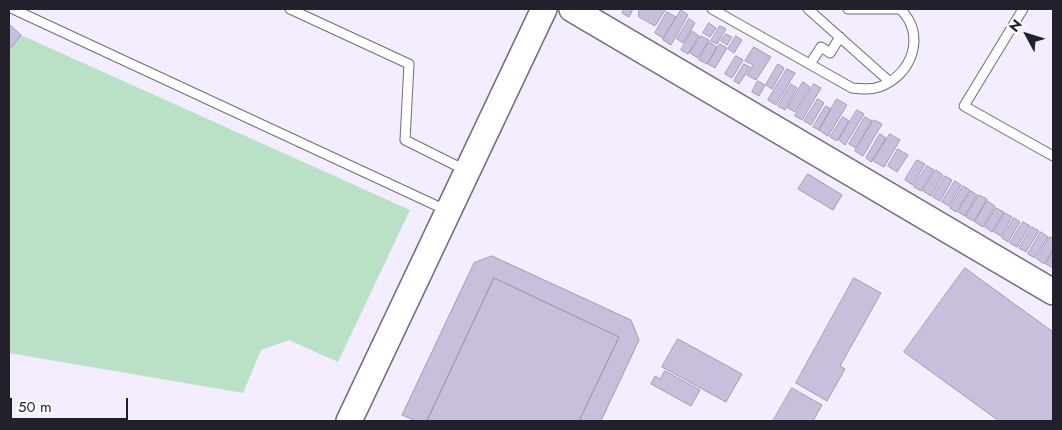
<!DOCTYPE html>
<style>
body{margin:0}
#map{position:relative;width:1062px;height:430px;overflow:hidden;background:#f3edff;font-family:Jost,sans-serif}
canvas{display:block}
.frame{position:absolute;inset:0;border:10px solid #23202b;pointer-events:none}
.north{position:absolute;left:1002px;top:10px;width:50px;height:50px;-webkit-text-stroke:4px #fff;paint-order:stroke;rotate:309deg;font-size:14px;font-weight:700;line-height:20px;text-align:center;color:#23202b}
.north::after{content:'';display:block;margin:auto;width:18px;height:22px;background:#23202b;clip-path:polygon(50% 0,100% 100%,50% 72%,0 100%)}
.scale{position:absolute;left:10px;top:398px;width:118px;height:22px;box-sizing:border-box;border:2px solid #23202b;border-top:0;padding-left:6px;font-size:15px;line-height:18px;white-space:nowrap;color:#23202b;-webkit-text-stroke:4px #fff;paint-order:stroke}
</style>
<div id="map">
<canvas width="1062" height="430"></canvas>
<div class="frame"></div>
<div class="north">N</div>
<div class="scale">50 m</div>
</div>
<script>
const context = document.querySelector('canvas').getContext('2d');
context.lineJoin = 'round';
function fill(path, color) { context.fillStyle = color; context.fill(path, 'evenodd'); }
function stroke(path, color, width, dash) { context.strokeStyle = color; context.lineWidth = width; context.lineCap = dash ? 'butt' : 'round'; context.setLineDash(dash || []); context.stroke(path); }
const green = new Path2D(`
 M21,35L410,210L338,362L289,340L261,350L243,393L9,353V50Z`);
const building = new Path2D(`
 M625,9H633L629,17L622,13Z
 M639,9H666L655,26L639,17Z
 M681,10L688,15L671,45L663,40Z
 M667,12L676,17L663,38L655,33Z
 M689,19L695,23L683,43L677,39Z
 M709,23L716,28L710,37L703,33Z
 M9,24L21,35L9,50Z
 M720,26L726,29L717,44L711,41Z
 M692,31L699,36L688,54L681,50Z
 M726,34L732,37L727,45L721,41Z
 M701,36L709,40L698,58L690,53Z
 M736,36L742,40L734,53L728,49Z
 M709,42L717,47L707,64L699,60Z
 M720,44L727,48L715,68L708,64Z
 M754,47L771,57L756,80L747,75L753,65L745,61Z
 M736,56L743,60L732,78L725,74Z
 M744,64L750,67L739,84L734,81Z
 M778,64L784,68L772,89L766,85Z
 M787,69L795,73L776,105L768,100Z
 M758,81L765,85L759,96L752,92Z
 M803,82L810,87L795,112L788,108Z
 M791,84L797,88L785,110L778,106Z
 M814,84L821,88L802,120L795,116Z
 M818,99L824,103L811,125L804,121Z
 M837,99L847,105L828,136L819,130Z
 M826,106L831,109L819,130L813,127Z
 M857,110L864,114L845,145L839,140Z
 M843,117L849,121L837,141L830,137Z
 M865,117L872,121L856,148L849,144Z
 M874,120L882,124L863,156L855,151Z
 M880,134L886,138L871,162L866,158Z
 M890,134L900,140L884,167L873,161Z
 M898,149L908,155L897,172L888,166Z
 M917,160L925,164L913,185L905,180Z
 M927,166L934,170L921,191L914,187Z
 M936,170L943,175L931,196L923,191Z
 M808,174L842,195L833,210L798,189Z
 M945,176L952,180L940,201L933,197Z
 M955,181L961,185L949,206L942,202Z
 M963,186L970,190L956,212L950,208Z
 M971,191L977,195L965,216L958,212Z
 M979,195L987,199L974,221L966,217Z
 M987,201L995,206L983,227L975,222Z
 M996,208L1004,212L992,232L985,227Z
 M1005,213L1012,217L1001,236L994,232Z
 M1014,218L1020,222L1008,242L1002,238Z
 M1023,222L1030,226L1017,247L1010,243Z
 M1032,227L1039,231L1026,252L1019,248Z
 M1041,232L1048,237L1035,258L1028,254Z
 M1050,237L1053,238V249L1044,264L1037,259Z
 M1053,251V268L1046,264Z
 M492,256L631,320L639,340L601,421H579L619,337L494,278L427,421H416L402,415L474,263Z
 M965,268L1053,332V421H999L904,352Z
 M494,278L619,337L579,421H427Z
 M854,278L881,293L840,366L845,369L827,401L796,383Z
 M678,339L742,374L726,402L662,367Z
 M665,371L700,390L691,406L651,384L655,376L660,379Z
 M792,388L822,405L813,421H773Z`);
const lane = new Path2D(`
 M13,9L448,211
 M290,9L409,64L405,140L467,171
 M712,9L852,88C861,89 870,90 879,87C912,76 927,34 900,9
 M808,9L890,82
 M848,9H901
 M1023,9L964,106L1053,156
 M810,64L821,47L830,53L840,37`);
const secondary = new Path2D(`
 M572,9L1053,292
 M349,421L544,9`);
fill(green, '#bae1c5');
fill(building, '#c7bfdb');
stroke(building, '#a39bb6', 1);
stroke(lane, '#726a83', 11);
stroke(secondary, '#726a83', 28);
stroke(lane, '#fff', 9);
stroke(secondary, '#fff', 25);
</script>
